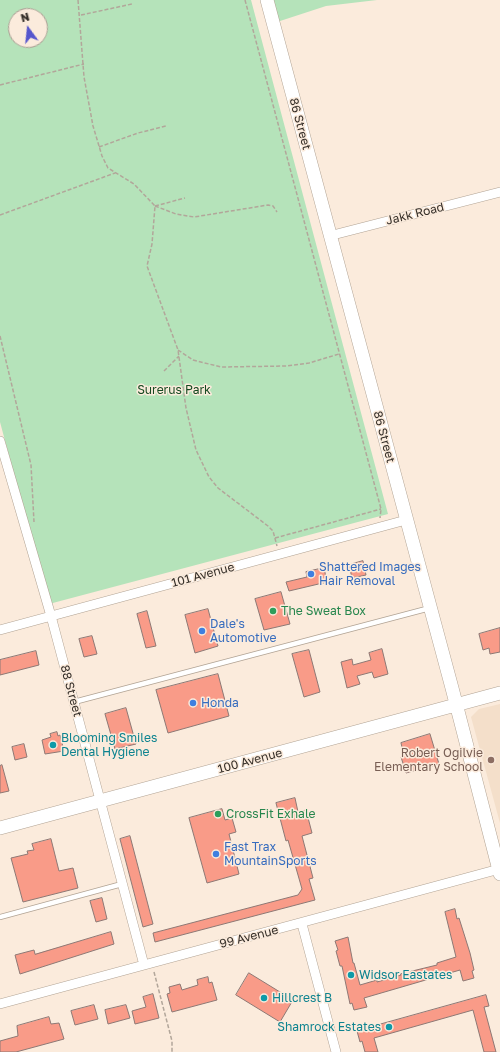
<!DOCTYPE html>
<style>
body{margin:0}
#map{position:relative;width:500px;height:1052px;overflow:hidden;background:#fbebdc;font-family:"Golos Text",sans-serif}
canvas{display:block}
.north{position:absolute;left:8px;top:8px;width:40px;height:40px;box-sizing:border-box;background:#fbebdc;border:1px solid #ab9f94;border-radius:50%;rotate:345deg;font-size:11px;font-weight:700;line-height:16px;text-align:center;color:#342e28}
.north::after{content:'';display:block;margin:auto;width:14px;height:18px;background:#5556cd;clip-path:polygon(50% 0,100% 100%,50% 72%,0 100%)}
</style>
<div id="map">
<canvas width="500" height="1052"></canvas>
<div class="north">N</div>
</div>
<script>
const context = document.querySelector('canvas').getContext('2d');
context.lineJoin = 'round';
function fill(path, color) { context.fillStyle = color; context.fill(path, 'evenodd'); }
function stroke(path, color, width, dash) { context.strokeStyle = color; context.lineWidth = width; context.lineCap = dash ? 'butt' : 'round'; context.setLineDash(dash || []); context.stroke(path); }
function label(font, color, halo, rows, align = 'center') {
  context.font = font + ' "Golos Text",sans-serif'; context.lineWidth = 3; context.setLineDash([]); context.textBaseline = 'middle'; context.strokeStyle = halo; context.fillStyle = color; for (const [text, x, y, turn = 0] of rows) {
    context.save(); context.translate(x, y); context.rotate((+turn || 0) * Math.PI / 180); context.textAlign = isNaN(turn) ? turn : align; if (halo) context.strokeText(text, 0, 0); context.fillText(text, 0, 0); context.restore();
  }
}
const built = new Path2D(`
 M500,704V823L471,717L479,709Z`);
const green = new Path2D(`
 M0,0H251L388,514L49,604L0,422ZM16,16H40V40H16Z
 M271,0H377L326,6L277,22Z`);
const building = new Path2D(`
 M363,561L366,575L352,578L349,565Z
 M324,568L327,582L289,591L286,582L307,577L306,572Z
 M281,592L290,624L264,630L255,599Z
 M208,609L218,646L195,653L185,615Z
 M147,611L156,646L146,648L137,614Z
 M500,628V652L490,654L489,648L483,650L479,634Z
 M92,636L97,654L84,657L79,639Z
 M382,649L388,674L374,678L372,672L357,676L360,684L347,688L341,662L352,659L353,665L371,660L369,653Z
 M309,650L320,692L304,697L292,654Z
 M36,651L39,665L0,675V660Z
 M218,674L229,716L168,733L156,690Z
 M126,708L136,744L115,749L105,714Z
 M57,732L58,736L60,735L64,751L45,754L42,740L51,737L50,734Z
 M430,734L439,764L406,773L401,757L404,756L401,743Z
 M24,744L27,757L15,760L12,747Z
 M2,765L9,791L0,793V766Z
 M295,798L298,812L306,810L312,833L302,836L313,878L309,879L315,900L155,942L153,933L298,895L302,889L288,840L286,841L276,803Z
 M222,809L225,820L232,818L236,832L229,834L239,874L207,883L189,818Z
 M130,836L153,924L143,927L120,839Z
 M51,839L59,871L73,868L78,888L23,902L11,858L28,854L27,851L34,850L32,844Z
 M102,898L107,919L96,922L90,901Z
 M455,909L457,919L459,918L470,953L474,970L472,971L474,978L463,981L460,970L364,998L367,1007L354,1010L352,1003L350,1004L342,966H340L336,951L338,950L335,941L348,937L353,963H354L360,985L377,980V982L401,975L400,974L437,965V963L456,957L445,912Z
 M111,932L114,944L20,974L15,955L34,950L35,954Z
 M249,973L293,1000L280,1022L236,995Z
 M208,977L209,983L212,982L217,1000L172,1012L167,994L170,993L169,987L180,984L182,990L198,985L197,980Z
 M153,994L159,1018L135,1024L132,1011L146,1007L143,997Z
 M486,995L489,1006L484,1007L496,1052H484L473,1010L374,1038L378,1052H365L362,1041L360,1042L357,1031Z
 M94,1005L98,1019L75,1025L71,1011Z
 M126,1005L130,1018L108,1024L105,1010Z
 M49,1017L51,1024L59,1023L64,1039L16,1052H0V1041L18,1036L17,1026Z`);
const path = new Path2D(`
 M78,0L84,77L93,126L102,156L108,168L134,184L155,206L152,244L147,266L178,350L186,408L196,450L209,477L218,488L268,526L273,531L277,546
 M245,0L381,509L380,518
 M81,15L132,4
 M0,85L84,64
 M99,147L138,133L166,126
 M155,206L176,214L194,217L268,205L273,206L277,212
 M155,206L185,198
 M0,215L115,173
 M0,336L31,465L34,522
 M178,350L193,360L221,367L287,366L309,363L339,354
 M164,371L179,356
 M275,538L381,509
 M154,972L172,1041V1052`);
const lane = new Path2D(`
 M74,702L430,608
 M0,917L122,884`);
const street = new Path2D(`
 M329,236L500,192
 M0,441L51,616L144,965
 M0,630L406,520
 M302,924L336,1052
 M0,1004L499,869`);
const secondary = new Path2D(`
 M267,0L452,688L500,874
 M0,828L500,693`);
const markers = [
 [311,574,4,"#3f7fe0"],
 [273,611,4,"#2e9e5b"],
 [202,631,4,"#3f7fe0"],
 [193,703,4,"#3f7fe0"],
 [53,745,4,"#0f9aa8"],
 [491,760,4,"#8d6e63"],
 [218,814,4,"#2e9e5b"],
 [216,854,4,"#3f7fe0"],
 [351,975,4,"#0f9aa8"],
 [264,998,4,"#0f9aa8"],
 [389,1027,4,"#0f9aa8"]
];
const streetNames = [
 ["86 Street",300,124,75],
 ["Jakk Road",415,214,-14],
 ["86 Street",384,437,75],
 ["101 Avenue",203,575,-15],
 ["88 Street",71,691,75],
 ["100 Avenue",250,761,-15],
 ["99 Avenue",249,937,-14]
];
const parkNames = [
 ["Surerus Park",174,390]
];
const shopNames = [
 ["Shattered Images",319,567],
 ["Hair Removal",319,581],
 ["Dale's",210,624],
 ["Automotive",210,638],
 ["Honda",201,703],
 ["Fast Trax",224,847],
 ["MountainSports",224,861]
];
const leisureNames = [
 ["The Sweat Box",281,611],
 ["CrossFit Exhale",226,814]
];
const cultureNames = [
 ["Blooming Smiles",61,738],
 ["Dental Hygiene",61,752],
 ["Widsor Eastates",359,975],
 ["Hillcrest B",272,998],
 ["Shamrock Estates",381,1027,"right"]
];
const educationNames = [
 ["Robert Ogilvie",483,753],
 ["Elementary School",483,767]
];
fill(built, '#f4dfca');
fill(green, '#b5e3ba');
fill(building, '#f99b88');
stroke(building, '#8d7874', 1);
stroke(lane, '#b1a394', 6);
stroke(street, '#b1a394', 10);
stroke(secondary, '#b1a394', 14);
stroke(path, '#b2a69a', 1.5, [4, 2]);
stroke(lane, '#fff', 4.5);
stroke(street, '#fff', 9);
stroke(secondary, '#fff', 13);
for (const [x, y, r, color] of markers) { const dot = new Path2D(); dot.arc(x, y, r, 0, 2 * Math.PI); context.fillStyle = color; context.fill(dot); stroke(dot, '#fbebdc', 1.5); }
label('12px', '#342e28', '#fbebdc', streetNames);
label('12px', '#144920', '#fbebdc', parkNames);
label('12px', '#366cbe', '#fbebdc', shopNames, 'left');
label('12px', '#27864d', '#fbebdc', leisureNames, 'left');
label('12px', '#0d838f', '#fbebdc', cultureNames, 'left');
label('12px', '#785e54', '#fbebdc', educationNames, 'right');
</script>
